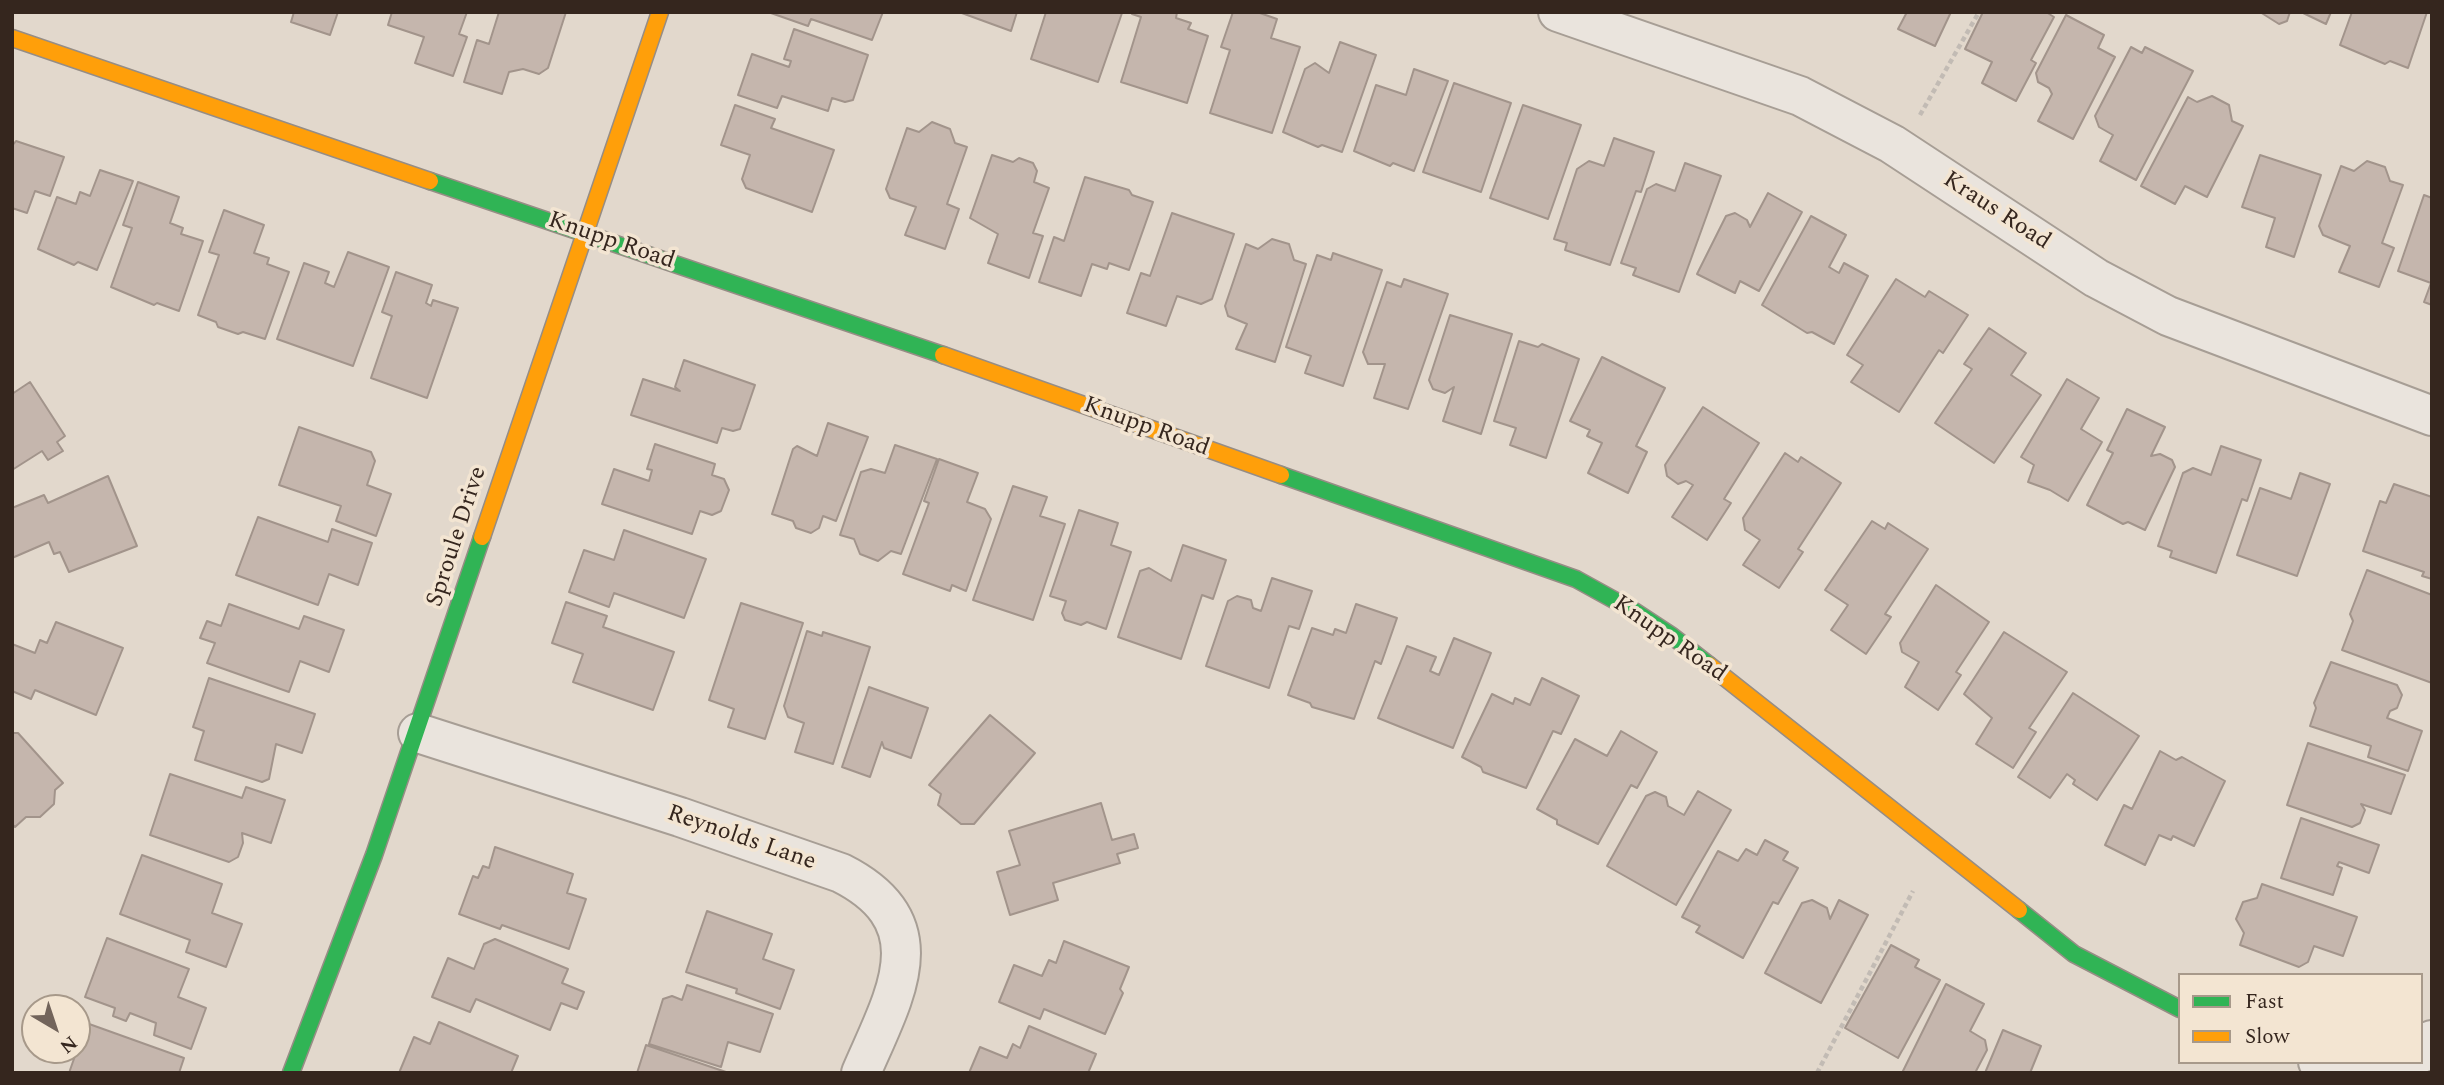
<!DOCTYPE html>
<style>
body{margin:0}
#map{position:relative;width:2444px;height:1085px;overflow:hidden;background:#e2d8cc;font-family:Spectral,serif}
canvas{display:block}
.frame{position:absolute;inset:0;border:14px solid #35261e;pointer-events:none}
.legend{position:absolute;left:2178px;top:973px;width:245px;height:91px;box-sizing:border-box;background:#f3e5d2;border:2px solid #a7998a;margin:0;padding:9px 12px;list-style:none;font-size:21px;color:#35261e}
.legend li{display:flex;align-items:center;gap:14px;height:35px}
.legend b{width:35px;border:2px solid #a7998a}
.north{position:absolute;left:21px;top:994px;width:70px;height:70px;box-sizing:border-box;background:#f3e5d2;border:2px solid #a7998a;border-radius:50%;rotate:141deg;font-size:19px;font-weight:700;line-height:28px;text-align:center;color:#35261e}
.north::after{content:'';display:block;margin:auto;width:24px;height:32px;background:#72645b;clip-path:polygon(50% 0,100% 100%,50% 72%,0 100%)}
</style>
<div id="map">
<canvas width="2444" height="1085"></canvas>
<div class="frame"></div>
<ul class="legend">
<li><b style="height:9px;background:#30b455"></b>Fast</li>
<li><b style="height:9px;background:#ff9f0a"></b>Slow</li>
</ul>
<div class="north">N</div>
</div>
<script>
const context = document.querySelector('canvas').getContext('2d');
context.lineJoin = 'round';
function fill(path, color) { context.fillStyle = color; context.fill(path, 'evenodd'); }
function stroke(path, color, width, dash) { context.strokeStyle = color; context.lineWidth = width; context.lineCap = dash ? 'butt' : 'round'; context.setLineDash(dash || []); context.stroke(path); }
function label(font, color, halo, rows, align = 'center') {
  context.font = font + ' Spectral,serif'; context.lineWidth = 7; context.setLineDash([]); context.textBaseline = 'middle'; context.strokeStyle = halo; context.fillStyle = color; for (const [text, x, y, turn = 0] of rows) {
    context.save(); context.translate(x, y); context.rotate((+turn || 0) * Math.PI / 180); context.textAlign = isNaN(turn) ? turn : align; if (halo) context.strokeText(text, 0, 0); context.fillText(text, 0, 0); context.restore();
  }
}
const building = new Path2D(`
 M294,12H338L330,35L291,22Z
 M392,12H467L459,34L467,37L453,76L415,63L424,37L388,25Z
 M499,12H566L548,68L539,74L523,69L509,72L502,94L464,82L477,40L489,44Z
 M768,12H883L872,40L811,19L808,26Z
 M959,12H1017L1011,31Z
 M1046,12L1122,13L1098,82L1031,59Z
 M1133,12H1177L1176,18L1191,23L1188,29L1208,36L1187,103L1121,82L1141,17L1132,14Z
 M1233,12H1257L1277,19L1271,38L1300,47L1272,133L1210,113L1230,50L1221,47Z
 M1907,12H1951L1935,46L1898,29Z
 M1983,12H2046L2054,17L2031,60L2036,63L2016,101L1982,83L1992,62L1965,49Z
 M2260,12H2290L2287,21L2279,24Z
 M2301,12H2331L2326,24Z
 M2352,12H2427L2408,68L2390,61L2385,64L2340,45Z
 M2066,15L2104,35L2098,48L2115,57L2073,139L2038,121L2052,94L2049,88L2038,82L2036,73Z
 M794,29L868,55L853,100L845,102L832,98L828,111L782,96L777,108L738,95L752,54L789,67L791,61L784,59Z
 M1340,42L1376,55L1342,152L1322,145L1318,147L1283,132L1305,69L1315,63L1329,73Z
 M2131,47L2142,53L2145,47L2193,71L2136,180L2100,161L2113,135L2099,127L2095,116Z
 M1414,69L1448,81L1414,171L1393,163L1390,166L1354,151L1376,85L1406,95Z
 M1454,83L1511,103L1481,192L1423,172Z
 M2212,96L2229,105L2232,121L2243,126L2207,197L2185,186L2175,204L2141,186L2188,97L2197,102Z
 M735,105L775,119L771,128L834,150L812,212L746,188L742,179L750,155L721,145Z
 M1523,105L1581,125L1548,219L1490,198Z
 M932,122L950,129L955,143L967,147L947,204L959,209L945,249L905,235L916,207L890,198L886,189L907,128L919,132Z
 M1614,138L1654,152L1641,192L1636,191L1610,265L1565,250L1567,243L1554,239L1577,169L1589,161L1604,166Z
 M16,141L64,157L50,196L35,191L27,213L12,208V146Z
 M992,155L1013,162L1019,158L1033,163L1037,171L1034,182L1049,188L1033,233L1043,236L1029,278L988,263L998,234L970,218Z
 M2260,155L2321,175L2294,257L2266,247L2275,218L2242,207Z
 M2367,161L2385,167L2390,181L2403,185L2382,243L2394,248L2379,287L2339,272L2350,246L2323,235L2319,226L2341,166L2354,171Z
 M1685,163L1721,176L1679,292L1633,275L1636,268L1621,263L1647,189L1656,184L1675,191Z
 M100,170L133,181L97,270L78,262L74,265L38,249L57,197L76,204L80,192L90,196Z
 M1085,177L1129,190L1132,195L1153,202L1129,270L1109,263L1107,269L1092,264L1081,296L1039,282L1054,237L1064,241Z
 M138,182L179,197L170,223L183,228L181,234L203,241L179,311L157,303L154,305L111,287L132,228L123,225Z
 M1768,193L1802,212L1759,291L1740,281L1735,293L1697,274L1726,216L1735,213L1747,220L1750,227Z
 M2424,195L2432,198V305L2424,302L2431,283L2398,271Z
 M224,210L264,225L254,253L269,258L267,264L289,272L265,339L243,332L238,334L218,327L216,322L198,315L219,255L209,252Z
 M1172,213L1234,234L1212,299L1201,304L1177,296L1166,326L1127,313L1141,273L1150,276Z
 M1811,216L1846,235L1829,267L1839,273L1844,263L1868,276L1834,344L1812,332L1807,333L1762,305Z
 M1272,239L1289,244L1294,260L1306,264L1275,362L1236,349L1247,324L1228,316L1225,306L1246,244L1258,249Z
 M348,252L389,267L353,366L277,339L304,263L329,272L325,283L334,287Z
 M1333,253L1382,270L1343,386L1305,373L1311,356L1286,347L1317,255L1331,260Z
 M396,272L432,285L426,303L431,306L433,300L458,308L427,398L371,378L392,316L382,312Z
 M1404,279L1448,294L1408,409L1374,398L1385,364H1368L1363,352L1387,282L1401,287Z
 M1896,279L1925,297L1929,291L1968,315L1943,353L1939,350L1899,412L1851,382L1863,365L1847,355Z
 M1450,315L1512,334L1481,434L1443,421L1454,387L1445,393L1433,389L1429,380Z
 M1989,328L2026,353L2011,375L2041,395L1994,463L1935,423L1972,369L1964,364Z
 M1519,341L1538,347L1542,344L1579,359L1546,458L1510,445L1516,428L1494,421Z
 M1602,357L1665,388L1636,446L1647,452L1628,493L1588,473L1602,443L1587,436L1590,430L1570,421Z
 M684,360L755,385L740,429L733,431L722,428L717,443L631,415L643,379L680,391L675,387Z
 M2067,379L2099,398L2081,429L2102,442L2068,501L2050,490L2028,482L2034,465L2021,457Z
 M30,382L65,436L57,442L63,451L48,460L42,451L12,470V394Z
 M1703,407L1759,443L1724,499L1731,503L1707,540L1672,517L1693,485L1686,481L1678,484L1667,476L1665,465Z
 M2127,409L2165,427L2151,456L2160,454L2172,460L2175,467L2145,530L2128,522L2123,524L2087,505L2113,453L2107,450Z
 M828,423L868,437L836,521L823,516L819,528L811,533L796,528L793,521L772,514L793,449L797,446L817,456Z
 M299,427L371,452L375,461L367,485L391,494L376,536L336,521L341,506L279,485Z
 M655,444L715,464L712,475L724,479L729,490L721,511L712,515L700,511L692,534L602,504L614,469L649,481L652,470L647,469Z
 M895,445L937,459L901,554L891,551L878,561L860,554L854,539L840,535L861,472L871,469L885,473Z
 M2221,446L2261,460L2247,501L2242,499L2216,573L2170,557L2172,551L2158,546L2183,473L2193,468L2211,475Z
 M1785,453L1798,462L1801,457L1841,483L1798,549L1803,552L1779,588L1743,565L1760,540L1745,530L1743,518Z
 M939,459L978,473L967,502L985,509L991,519L966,591L952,585L950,591L903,574L929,503L924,501Z
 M2300,473L2330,484L2297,576L2237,555L2260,488L2291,499Z
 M108,476L137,546L69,572L60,552L54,554L49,542L12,558V508L44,495L48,503Z
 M2394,484L2432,497V579L2422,576L2424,572L2363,551L2380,501L2386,503Z
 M1013,486L1047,497L1040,516L1065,524L1033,620L973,600Z
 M1079,510L1118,523L1111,545L1131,552L1106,629L1087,622L1081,625L1065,620L1062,613L1066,601L1050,596Z
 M258,517L328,542L332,529L372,543L358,585L329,574L318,605L236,575Z
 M1872,521L1885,529L1888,523L1928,549L1885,614L1891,617L1866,654L1831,630L1848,605L1825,590Z
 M624,530L706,559L684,618L614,593L609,607L569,592L584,550L614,560Z
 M1183,545L1226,560L1213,599L1202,595L1181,659L1118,637L1140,571L1149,568L1171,581Z
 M2367,570L2432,595V683L2342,650L2353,621L2350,614Z
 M1272,578L1312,591L1299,629L1289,626L1269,688L1206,666L1228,601L1237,596L1251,600L1253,608L1261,611Z
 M1936,585L1989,622L1956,672L1961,675L1938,710L1905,687L1919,662L1902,652L1900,643Z
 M566,602L607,616L603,627L674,652L653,710L573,682L583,654L552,643Z
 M741,603L803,623L765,739L728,727L734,709L709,700Z
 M229,604L299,629L304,616L344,630L329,672L300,661L289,692L207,663L215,643L200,638L207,621L221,626Z
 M1356,604L1397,618L1381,664L1375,661L1354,719L1312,707L1310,703L1288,695L1312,628L1333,635L1335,629L1346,633Z
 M56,622L123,648L96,715L35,690L31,699L12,691V644L35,653L40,640L47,643Z
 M807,631L822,636L823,632L870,647L833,764L795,752L804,723L788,717L784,706Z
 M2004,632L2067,672L2029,728L2036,732L2013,768L1976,744L1992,718L1964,694Z
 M1454,638L1491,653L1453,748L1378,718L1407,646L1436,657L1430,671L1439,675Z
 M2331,662L2397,685L2402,695L2397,708L2390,711L2387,718L2422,731L2408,771L2368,757L2371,746L2310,726L2316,708L2314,703Z
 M209,678L315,714L302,753L276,744L269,779L262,782L195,760L204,731L193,727Z
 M1542,678L1579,696L1561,734L1553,731L1526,788L1483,772L1481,767L1462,757L1492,694L1513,704L1515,698L1530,705Z
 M869,687L928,708L911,758L884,748L882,742L870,777L842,767Z
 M2073,693L2139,736L2097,800L2073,784L2075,780L2067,774L2050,798L2018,777Z
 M990,715L1035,753L974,824H961L938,805L941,794L929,785Z
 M1621,731L1657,752L1637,788L1631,785L1598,844L1557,824V820L1537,809L1575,739L1607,756Z
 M12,733H18L63,783L55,790L54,804L40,817H26L15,827L12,824Z
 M2308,743L2405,775L2391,814L2361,804L2365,810L2360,823L2352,827L2287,805Z
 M2160,751L2176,760L2182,757L2225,781L2194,846L2173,836L2171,840L2159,835L2145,865L2105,845L2124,805L2132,809Z
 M170,774L242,798L246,787L285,800L271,843L242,833L243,843L238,857L229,862L150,835Z
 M1698,791L1731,810L1676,905L1607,866L1646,796L1655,792L1666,797L1668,806L1684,815Z
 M1101,803L1112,840L1134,834L1138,848L1117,854L1120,863L1053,883L1058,900L1010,915L997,872L1020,865L1009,831Z
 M2301,818L2379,845L2369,873L2339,862L2337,866L2342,868L2333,895L2281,878Z
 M1765,840L1788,852L1783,860L1798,868L1778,904L1773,902L1743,958L1696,932L1700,926L1682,917L1718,851L1738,861L1746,849L1757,855Z
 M495,847L573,874L567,893L586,899L569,949L502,925L500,929L459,914L473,876L478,878L483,866L489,868Z
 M142,855L222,884L212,913L242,924L226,967L186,952L190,940L120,914Z
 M2262,884L2357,917L2343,956L2314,946L2308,962L2299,967L2240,945L2244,933L2236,919L2243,902L2257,898Z
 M1812,900L1827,908L1830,919L1839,900L1868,915L1821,1003L1765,973L1802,903Z
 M707,911L772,934L763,959L794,970L780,1009L736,993L737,989L686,972Z
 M107,938L189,969L178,997L206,1008L191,1049L154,1035L156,1023L130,1013L126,1021L113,1016L115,1008L85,997Z
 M495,939L568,969L562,983L584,992L577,1009L561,1003L550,1030L476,999L470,1012L432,997L448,958L474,969L484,944Z
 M1064,941L1129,967L1120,989L1123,993L1105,1034L1044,1009L1040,1019L999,1002L1014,965L1042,976L1049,960L1056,963Z
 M1891,945L1919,960L1915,967L1940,980L1898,1058L1845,1028Z
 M1946,984L1984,1004L1970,1031L1985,1040L1987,1050L1975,1073H1902Z
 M687,985L773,1014L760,1052L728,1042L721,1067L649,1044L663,999L672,996L682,1000Z
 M78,1020L184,1058L179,1073H69L76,1053L68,1050H77Z
 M439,1022L518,1056L511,1073H399L414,1037L430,1044Z
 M1029,1026L1096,1054L1088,1073H969L980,1047L1007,1058L1013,1044L1020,1048Z
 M2003,1030L2041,1046L2030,1073H1985Z
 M646,1045L729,1073H637Z`);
const path = new Path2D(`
 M1920,115L1979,12
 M1817,1073L1913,891`);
const street = new Path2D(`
 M1558,12L1800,96L1892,144L2096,278L2168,316L2432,416
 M418,733L680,817L841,873C940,923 894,996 861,1073
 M2421,1053L2432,1040
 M2318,1062L2347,1073
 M2377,1073L2398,1068L2408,1062`);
const fast = new Path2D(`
 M430,181L943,355
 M1281,475L1576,579L1634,611L1672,636L1709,665
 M2019,910L2074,954L2180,1009
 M291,1073L374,855L482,537`);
const slow = new Path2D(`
 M12,38L430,181
 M943,355L1281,475
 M482,537L660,12
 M1709,665L2019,910`);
const streetNames = [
 ["Kraus Road",1996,212,33],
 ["Knupp Road",611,242,19],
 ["Knupp Road",1146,428,20],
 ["Sproule Drive",458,537,-72],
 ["Knupp Road",1669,640,35],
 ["Reynolds Lane",741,839,19]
];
fill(building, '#c5b6ad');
stroke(building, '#a2948b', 2);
stroke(street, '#a79e95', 42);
stroke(fast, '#968d85', 19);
stroke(slow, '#968d85', 19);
stroke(path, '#c2bbb4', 4.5, [5, 3.5]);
stroke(street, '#eae4dd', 38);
stroke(fast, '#30b455', 16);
stroke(slow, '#ff9f0a', 16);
label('24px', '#35261e', '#f3e5d2', streetNames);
</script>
